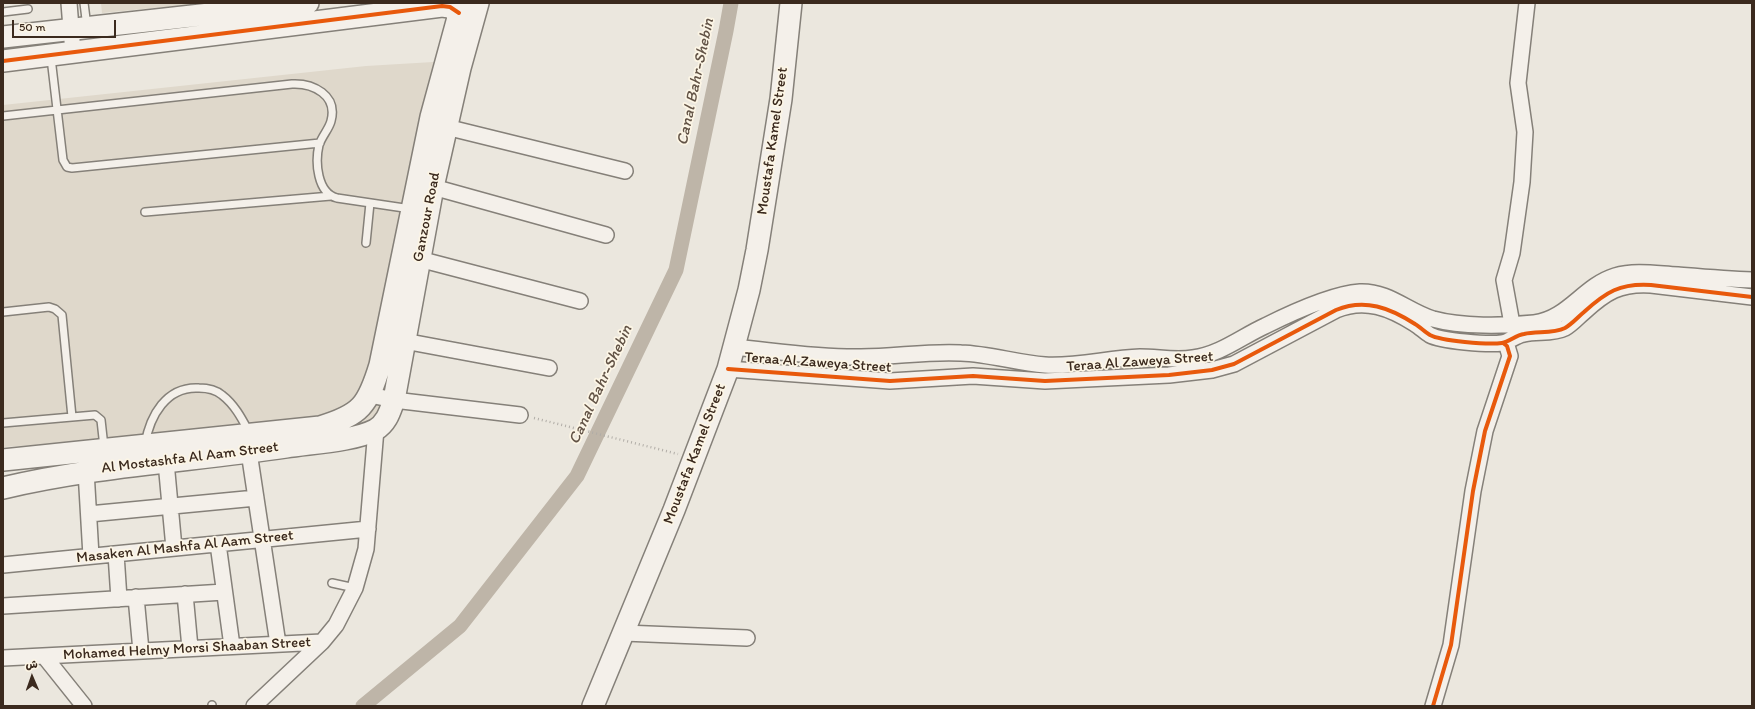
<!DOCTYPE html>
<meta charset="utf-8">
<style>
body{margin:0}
#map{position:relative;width:1755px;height:709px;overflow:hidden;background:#ebe7de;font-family:Itim,"Playpen Sans Arabic",sans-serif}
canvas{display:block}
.frame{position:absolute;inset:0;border:4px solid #3b2a1e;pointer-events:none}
.north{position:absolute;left:12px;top:657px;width:40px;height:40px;-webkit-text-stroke:3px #fcf5e5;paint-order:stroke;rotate:358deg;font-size:11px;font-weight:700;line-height:16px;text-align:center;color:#3b2a1e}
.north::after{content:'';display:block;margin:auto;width:14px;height:18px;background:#3b2a1e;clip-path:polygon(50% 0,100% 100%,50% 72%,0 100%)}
.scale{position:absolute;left:12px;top:20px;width:104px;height:18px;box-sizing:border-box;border:2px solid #3b2a1e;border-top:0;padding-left:5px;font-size:12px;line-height:14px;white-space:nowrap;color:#3b2a1e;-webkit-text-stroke:3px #fcf5e5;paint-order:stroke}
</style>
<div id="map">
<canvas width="1755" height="709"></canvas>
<div class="frame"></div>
<div class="north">ش</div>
<div class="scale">50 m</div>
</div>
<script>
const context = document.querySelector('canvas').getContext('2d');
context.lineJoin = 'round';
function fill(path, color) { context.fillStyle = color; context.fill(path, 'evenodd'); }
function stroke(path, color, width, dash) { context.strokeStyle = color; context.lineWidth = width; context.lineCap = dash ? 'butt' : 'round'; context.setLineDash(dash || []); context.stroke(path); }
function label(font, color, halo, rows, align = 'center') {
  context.font = font + ' Itim,sans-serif'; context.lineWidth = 3.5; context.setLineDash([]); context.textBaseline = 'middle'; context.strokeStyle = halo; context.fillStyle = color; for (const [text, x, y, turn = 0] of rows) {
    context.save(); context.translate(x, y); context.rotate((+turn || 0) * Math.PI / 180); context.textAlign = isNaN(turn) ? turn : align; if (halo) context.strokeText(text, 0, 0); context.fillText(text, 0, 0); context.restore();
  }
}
const built = new Path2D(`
 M101,3H205L102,13Z
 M450,61L376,425L3,447V105L366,66Z`);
const canal = new Path2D(`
 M363,706L460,626L577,476L676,270L726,31L731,3`);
const path = new Path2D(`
 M534,418L678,454`);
const lane = new Path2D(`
 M84,3L87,27
 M3,12L28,9
 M51,58L63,160L67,167L72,168L320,143
 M3,116L292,84C313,83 338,95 331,121C329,129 322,136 319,145C315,162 317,193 337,198L411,209
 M145,212L331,196
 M366,243L370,203
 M3,312L49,307L55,309L62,315L72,417
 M3,423L95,415L101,420L104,447
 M145,444C150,416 166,386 199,388C207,388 216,390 222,395C235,405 242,419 249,432
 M332,583L355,588
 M212,705V706`);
const street = new Path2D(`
 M69,3L73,53
 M446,127L625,171
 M433,187L606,235
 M419,259L580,301
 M1512,324L1504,280L1512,253L1522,182L1525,132L1518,83L1527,3
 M404,341L549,368
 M734,347C776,351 819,358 861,357C895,357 928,351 961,353C990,354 1017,363 1045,365C1077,367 1108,358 1140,357C1158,357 1175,361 1193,358C1221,354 1241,337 1265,326C1291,313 1332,294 1360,292C1389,291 1407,311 1433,319C1462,327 1504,326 1534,323C1568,319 1583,286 1615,276C1635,270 1657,274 1678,275C1703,277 1727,279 1752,280
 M728,369L890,381L973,376L1045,381L1169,375L1212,370L1234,364L1336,310C1365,298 1390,308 1415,324C1420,327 1425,332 1430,335C1441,341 1488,345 1502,343C1509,342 1516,335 1524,334C1537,331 1553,334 1565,328C1572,324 1578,317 1584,312C1606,292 1620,283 1651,285L1752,297
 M370,395L394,400L520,415
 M249,452L278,644
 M166,462L174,548
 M86,471L91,556
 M89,514L256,498
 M218,544L232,646
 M116,554L119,599
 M3,565L368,529
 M185,594L190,648
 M136,597L141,651
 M3,606L224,592
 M624,633L747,638
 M44,656L84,706
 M3,658L322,642
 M254,706L322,642L336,625L355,588L366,549L376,429
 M1433,706L1451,645L1473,491L1485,431L1510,356L1507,346L1503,343`);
const secondary = new Path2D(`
 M3,37L308,3
 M3,61L442,6L450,7L459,13
 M3,460L320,427C361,415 368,405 380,365L431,117L462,3
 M3,488C96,466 191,461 286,447C311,443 354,441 375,430C387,423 390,411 394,400L433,187L460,68L478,3
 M593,706L674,510L728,369L749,290L757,250L781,99L791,3`);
const cycleway = new Path2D(`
 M3,61L442,6L450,7L459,13
 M728,369L890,381L973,376L1045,381L1169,375L1212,370L1234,364L1336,310C1365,298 1390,308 1415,324C1420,327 1425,332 1430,335C1441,341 1488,345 1502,343C1509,342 1516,335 1524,334C1537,331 1553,334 1565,328C1572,324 1578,317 1584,312C1606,292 1620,283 1651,285L1752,297
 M1433,706L1451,645L1473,491L1485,431L1510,356L1507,346L1503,343`);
const streetNames = [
 ["Moustafa Kamel Street",773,141,-82],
 ["Ganzour Road",427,217,-79],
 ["Teraa Al Zaweya Street",1140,362,-4],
 ["Teraa Al Zaweya Street",818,363,4],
 ["Moustafa Kamel Street",695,454,-69],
 ["Al Mostashfa Al Aam Street",190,458,-7],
 ["Masaken Al Mashfa Al Aam Street",185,547,-6],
 ["Mohamed Helmy Morsi Shaaban Street",187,649,-3]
];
const waterNames = [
 ["Canal Bahr-Shebin",696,82,-78],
 ["Canal Bahr-Shebin",601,385,-65]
];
fill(built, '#dfd8cb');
stroke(canal, '#beb5a8', 15);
stroke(lane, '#858079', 10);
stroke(street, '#858079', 18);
stroke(secondary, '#858079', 24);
stroke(path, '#b1ada7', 2.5, [1, 3]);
stroke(lane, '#f4f0ea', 7);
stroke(street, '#f4f0ea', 15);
stroke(secondary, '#f4f0ea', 21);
stroke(cycleway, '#e8590c', 4);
label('15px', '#3b2a1e', '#fcf5e5', streetNames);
label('italic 16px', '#625346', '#fcf5e5', waterNames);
</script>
